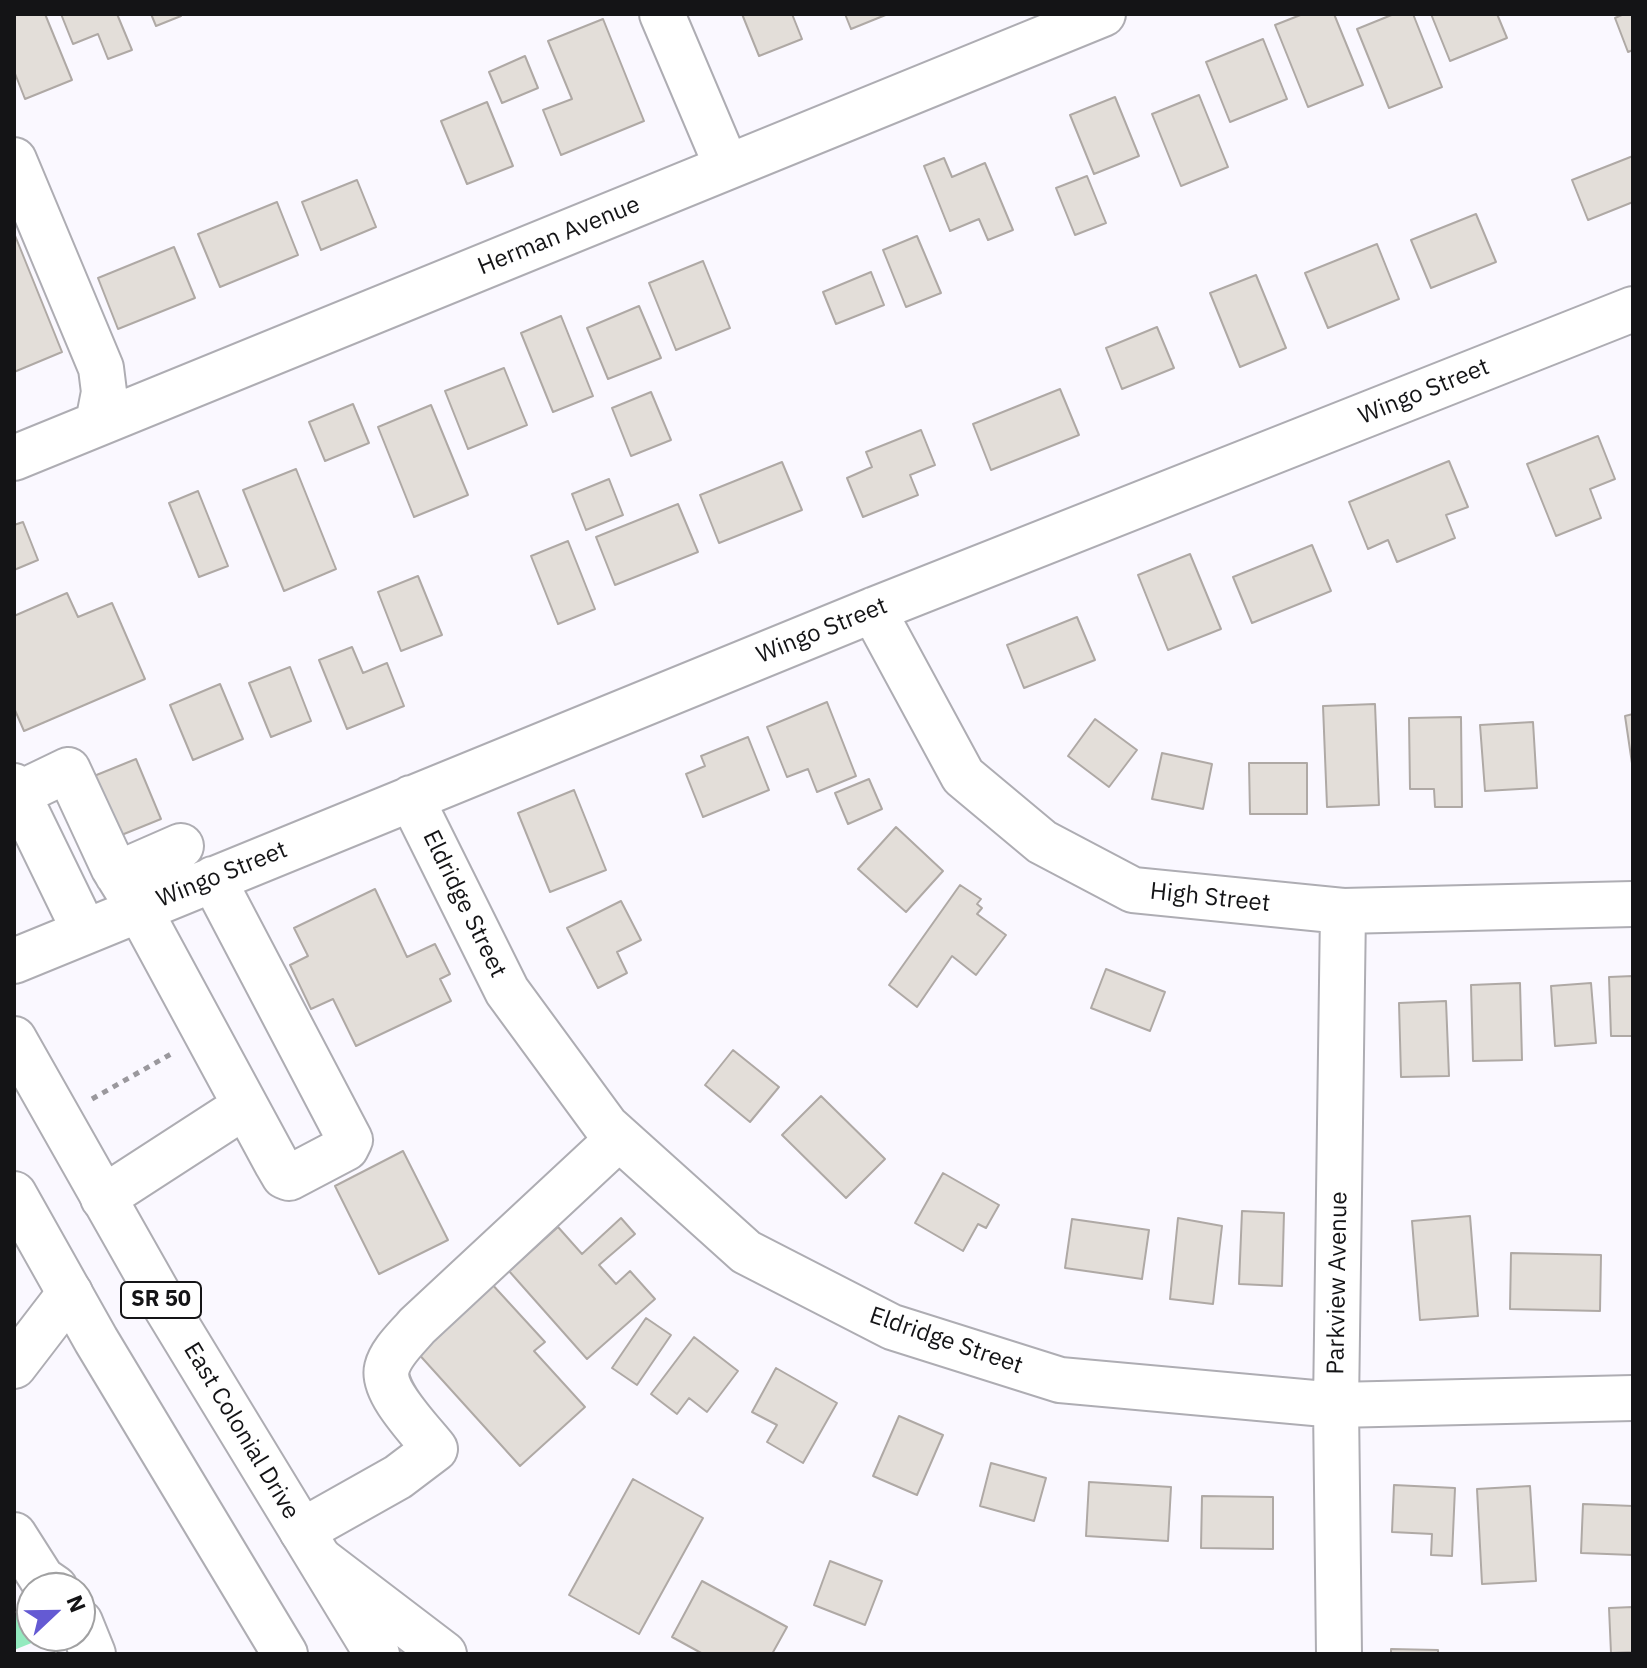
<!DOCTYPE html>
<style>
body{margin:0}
#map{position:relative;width:1647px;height:1668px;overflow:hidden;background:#faf8ff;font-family:"IBM Plex Sans",sans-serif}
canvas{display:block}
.frame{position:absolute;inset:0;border:16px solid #141416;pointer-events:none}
.north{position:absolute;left:16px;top:1572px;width:80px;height:80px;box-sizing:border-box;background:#fff;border:2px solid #a1a1a2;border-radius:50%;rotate:68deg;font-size:22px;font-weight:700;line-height:32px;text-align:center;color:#141416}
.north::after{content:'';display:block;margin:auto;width:28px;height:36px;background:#645ad3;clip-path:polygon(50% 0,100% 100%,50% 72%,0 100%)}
</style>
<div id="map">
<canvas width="1647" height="1668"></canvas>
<div class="frame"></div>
<div class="north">N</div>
</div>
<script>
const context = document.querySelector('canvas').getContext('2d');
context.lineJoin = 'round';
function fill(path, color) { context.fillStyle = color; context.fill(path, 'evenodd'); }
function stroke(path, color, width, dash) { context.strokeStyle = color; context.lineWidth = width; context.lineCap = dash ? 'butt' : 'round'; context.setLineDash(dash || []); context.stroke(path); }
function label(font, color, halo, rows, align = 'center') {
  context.font = font + ' "IBM Plex Sans",sans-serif'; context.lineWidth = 6; context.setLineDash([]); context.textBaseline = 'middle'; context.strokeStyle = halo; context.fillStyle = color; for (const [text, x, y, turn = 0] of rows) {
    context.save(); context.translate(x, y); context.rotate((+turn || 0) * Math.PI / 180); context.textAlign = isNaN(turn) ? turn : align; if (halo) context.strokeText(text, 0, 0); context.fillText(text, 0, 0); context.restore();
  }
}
const green = new Path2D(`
 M32,1607V1636H49L14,1650V1615Z`);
const building = new Path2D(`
 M14,14H45L72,80L25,99L14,71Z
 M61,14H117L132,50L108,59L98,34L73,44Z
 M151,14H180L181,16L156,26Z
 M742,14H792L802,39L759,56Z
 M845,14H888L851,29Z
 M1303,14H1334L1363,85L1308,107L1275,25Z
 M1394,14H1413L1442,87L1389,108L1357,29Z
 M1431,14H1497L1507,38L1450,61Z
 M1624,14H1633V50L1628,52L1615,18Z
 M603,19L644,121L561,155L543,110L572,99L548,41Z
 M1263,39L1287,99L1230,122L1206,62Z
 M525,56L538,88L502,103L489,72Z
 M1199,95L1228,167L1181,186L1152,114Z
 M1115,97L1139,156L1094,174L1070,115Z
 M487,102L513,166L467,184L441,121Z
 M1633,156V202L1588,220L1572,180Z
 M944,158L952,177L985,163L1013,230L988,240L979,219L950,231L924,166Z
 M1087,176L1106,223L1075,235L1056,188Z
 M357,180L376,227L321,250L302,202Z
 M277,202L298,255L220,287L198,234Z
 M1476,214L1496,262L1431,288L1411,240Z
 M14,233L62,352L14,372Z
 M917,236L941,293L906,307L883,250Z
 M1377,244L1399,299L1328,328L1305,273Z
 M174,247L195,298L118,329L98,278Z
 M703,261L730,328L676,350L649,283Z
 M871,272L884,305L836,324L823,292Z
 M1256,275L1286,348L1240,367L1210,293Z
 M639,306L661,358L608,379L587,328Z
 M561,316L593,396L553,412L521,333Z
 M1157,327L1174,368L1122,389L1106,348Z
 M504,368L527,425L468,449L445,391Z
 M1060,389L1079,435L991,470L973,424Z
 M651,392L671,440L631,456L612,408Z
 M353,404L369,443L325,461L309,422Z
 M431,405L468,495L414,517L378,427Z
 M921,430L935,465L910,475L918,495L863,517L847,478L872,467L866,452Z
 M1598,436L1615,479L1590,489L1601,518L1556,536L1527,464Z
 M1449,461L1468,507L1446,515L1455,538L1397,562L1388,540L1368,549L1349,502Z
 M782,462L802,510L719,543L700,495Z
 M296,469L336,569L284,591L243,490Z
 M609,479L623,515L586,530L572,494Z
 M198,491L228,566L199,577L169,503Z
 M678,504L698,552L615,585L596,537Z
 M23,522L38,560L14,570V525Z
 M568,541L595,609L558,624L531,556Z
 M1312,545L1331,591L1252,623L1233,577Z
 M1190,554L1221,629L1168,650L1138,575Z
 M418,576L442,635L401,651L378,592Z
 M67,593L78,617L112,603L145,679L24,731L14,708V616Z
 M1077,617L1095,660L1024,688L1007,645Z
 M352,647L363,673L387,663L404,706L347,729L319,660Z
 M290,667L311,721L271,737L249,683Z
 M220,684L243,739L193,760L170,705Z
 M827,702L856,776L817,792L808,769L787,777L767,727Z
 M1375,704L1379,805L1327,807L1323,706Z
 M1633,714V770L1625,716Z
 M1461,717L1462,807H1435L1434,789H1410L1409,718Z
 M1095,719L1137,750L1109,787L1068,756Z
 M1533,722L1537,788L1485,791L1480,725Z
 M748,737L769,790L703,817L686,774L705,766L701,756Z
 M1162,753L1212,764L1203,809L1152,799Z
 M136,759L161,819L119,836L94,776Z
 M1249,763H1307V814H1250Z
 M869,779L882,809L848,824L835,793Z
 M574,790L606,870L550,892L518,813Z
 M896,827L943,871L906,912L858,869Z
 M960,885L981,899L977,904L982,908L977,914L1006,935L976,975L952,956L917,1007L889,985Z
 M375,889L407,957L435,944L450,974L440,979L451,1001L356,1046L333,999L311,1009L290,965L308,956L294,928Z
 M621,901L641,940L617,952L627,973L598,988L567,928Z
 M1106,969L1165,992L1150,1031L1091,1008Z
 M1633,976V1036H1611L1609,977Z
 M1520,983L1522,1060L1473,1061L1471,985Z
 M1591,983L1596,1043L1555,1046L1551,986Z
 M1446,1001L1449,1076L1401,1077L1399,1003Z
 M733,1050L779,1087L750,1122L705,1085Z
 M821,1096L885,1159L846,1198L782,1135Z
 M403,1151L448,1240L379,1274L335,1186Z
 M943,1173L999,1205L986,1228L978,1224L963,1251L915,1223Z
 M1242,1211L1284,1213L1282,1286L1239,1284Z
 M1470,1216L1478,1316L1420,1320L1412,1221Z
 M621,1218L635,1234L599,1265L616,1284L630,1271L655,1299L587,1359L509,1271L558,1227L582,1254Z
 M1178,1218L1222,1226L1213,1304L1170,1299Z
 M1072,1219L1149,1230L1142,1279L1065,1268Z
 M1511,1253L1601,1255L1600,1311L1510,1309Z
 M490,1282L545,1342L534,1351L585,1407L520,1466L415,1350Z
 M646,1318L671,1335L637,1385L612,1368Z
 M694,1337L738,1371L707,1412L689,1398L677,1414L651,1394Z
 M776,1368L837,1403L803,1463L767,1442L777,1425L752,1412Z
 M899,1416L943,1435L917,1495L873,1476Z
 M991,1463L1046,1478L1034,1521L980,1506Z
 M633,1479L703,1518L639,1634L569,1595Z
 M1089,1482L1171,1487L1168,1541L1086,1536Z
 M1394,1485L1455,1488L1452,1556L1431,1555L1432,1534L1392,1532Z
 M1530,1486L1536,1581L1482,1584L1477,1489Z
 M1202,1496L1273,1497V1549L1201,1548Z
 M1583,1504L1633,1506V1555L1581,1553Z
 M830,1561L882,1581L865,1625L814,1605Z
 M702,1581L787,1627L772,1654H703L672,1637Z
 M1633,1607V1652L1611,1653L1609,1608Z
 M1391,1649L1438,1650V1654H1391Z`);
const path = new Path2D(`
 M92,1099L171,1054`);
const minor = new Path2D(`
 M662,14L727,167
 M14,160L101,368L104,392L98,423
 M14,458L1103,14
 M873,610L963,776L1042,842L1133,890L1343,911L1633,904
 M14,786L85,932
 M14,796L68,770L113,867L139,909L277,1164L284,1176L289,1178L346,1148L350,1140L213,879
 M411,798L507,991L606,1126L746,1252L892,1327L1060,1380L1336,1405L1633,1398
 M117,874L181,846
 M14,961L873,610L1633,309
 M103,1198L245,1106
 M14,1366L70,1293
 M302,1531L398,1477L435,1449C421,1431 381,1391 387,1368C391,1352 407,1338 417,1326L619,1138
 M14,1535L42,1579L55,1588
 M322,1561L444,1654
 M80,1622L93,1654
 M1339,1654L1336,1405L1343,911`);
const highway = new Path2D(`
 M14,1039L164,1304L377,1654
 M14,1194L96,1340L285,1654`);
const shields = [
 [161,1300,80]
];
const shieldNames = [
 ["SR 50",161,1300]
];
const streetNames = [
 ["Herman Avenue",559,236,-22],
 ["Wingo Street",1424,392,-22],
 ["Wingo Street",822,631,-22],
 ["Wingo Street",222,875,-22],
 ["High Street",1210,898,6],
 ["Eldridge Street",464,904,64],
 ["Parkview Avenue",1338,1283,-89],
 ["Eldridge Street",946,1341,19],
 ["East Colonial Drive",241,1431,59]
];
fill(green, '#93eabf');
fill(building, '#e3ded9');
stroke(building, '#afa9a5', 2);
stroke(minor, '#aeadb3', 48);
stroke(highway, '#aeadb3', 48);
stroke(path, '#9a989d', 5, [6, 6]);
stroke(minor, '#fff', 44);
stroke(highway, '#fff', 44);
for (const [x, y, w] of shields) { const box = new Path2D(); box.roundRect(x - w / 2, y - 18, w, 36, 6); context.fillStyle = '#fff'; context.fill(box); stroke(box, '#141416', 2); }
label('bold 22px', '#141416', null, shieldNames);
label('24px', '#141416', '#fff', streetNames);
</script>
